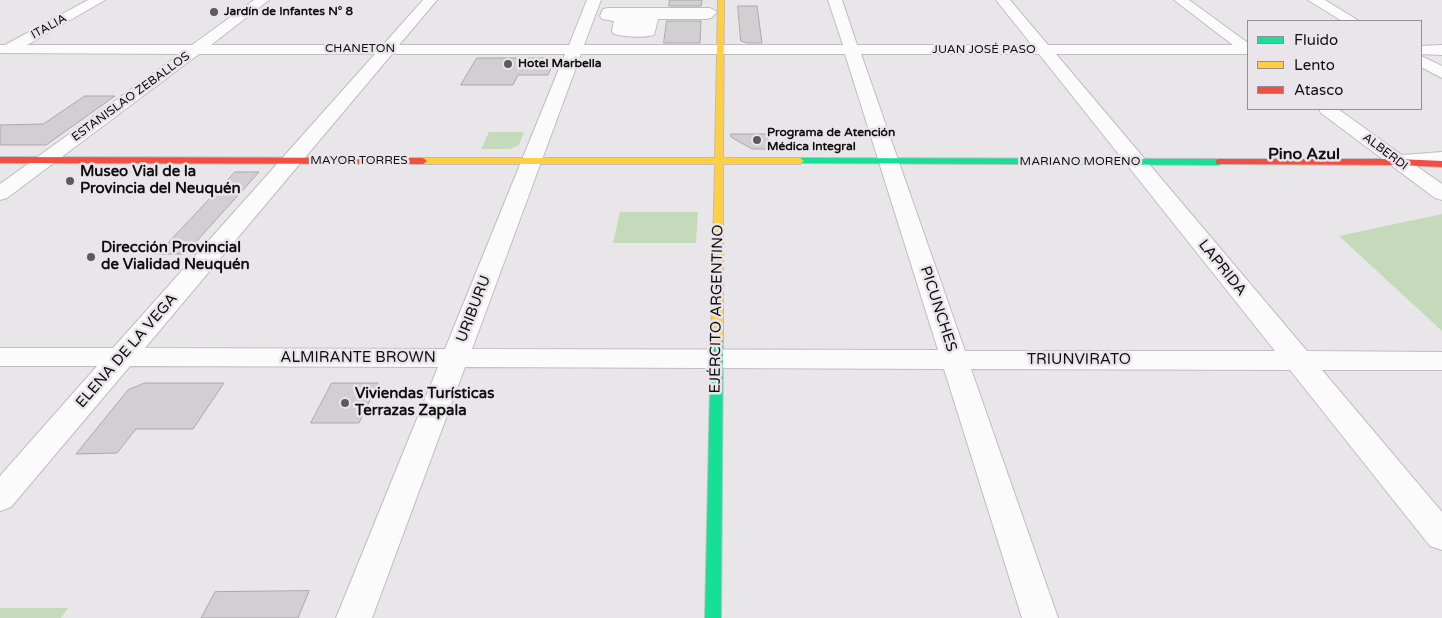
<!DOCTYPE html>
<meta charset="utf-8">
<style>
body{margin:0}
#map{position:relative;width:1442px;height:618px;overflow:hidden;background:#e9e6e9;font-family:"Varela Round",sans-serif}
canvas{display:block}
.legend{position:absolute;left:1247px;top:20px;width:175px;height:90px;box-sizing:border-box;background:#eae5ea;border:1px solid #938f93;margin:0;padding:6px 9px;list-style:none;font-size:15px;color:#100f10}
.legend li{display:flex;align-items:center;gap:10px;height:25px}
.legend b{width:25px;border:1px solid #938f93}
</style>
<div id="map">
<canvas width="1442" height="618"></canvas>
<ul class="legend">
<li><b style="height:6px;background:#16e098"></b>Fluido</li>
<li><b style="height:6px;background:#ffcf43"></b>Lento</li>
<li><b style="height:6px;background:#f24e42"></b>Atasco</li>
</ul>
</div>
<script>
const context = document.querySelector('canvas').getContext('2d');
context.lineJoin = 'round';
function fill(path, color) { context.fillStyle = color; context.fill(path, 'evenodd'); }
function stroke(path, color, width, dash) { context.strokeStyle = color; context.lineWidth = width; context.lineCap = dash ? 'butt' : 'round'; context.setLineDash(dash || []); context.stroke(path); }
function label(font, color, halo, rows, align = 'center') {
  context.font = font + ' "Varela Round",sans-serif'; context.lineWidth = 5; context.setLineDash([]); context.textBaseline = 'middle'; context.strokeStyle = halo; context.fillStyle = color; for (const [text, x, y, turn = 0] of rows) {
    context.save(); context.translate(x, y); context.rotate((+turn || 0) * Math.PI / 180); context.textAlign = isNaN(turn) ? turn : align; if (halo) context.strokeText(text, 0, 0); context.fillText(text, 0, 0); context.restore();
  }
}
const green = new Path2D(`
 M489,132H524L519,145L510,149H481Z
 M620,212H698L696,243H613Z
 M1442,214V331L1339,236Z
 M0,608H68L61,618H0Z`);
const building = new Path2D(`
 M670,0H702L701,6H669Z
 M738,6H757L762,43H747L741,41Z
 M667,21H701L700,43H664Z
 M477,58H556L548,75H518L513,85H461Z
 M85,96H115L46,145H0V125L43,124Z
 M731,134H767L769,149H752L731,137Z
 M235,172H259L185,254H158Z
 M145,383H224L193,429H136L117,453L76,454L128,390Z
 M332,383H378L359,423H311Z
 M309,591L298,618H201L215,592Z`);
const street = new Path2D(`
 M88,0H105L27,45H192L254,0H269L211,45H383L423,0H437L399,45H569L587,0H601L584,45H843L828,0H842L857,45H1032L996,0H1010L1048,45H1233L1174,0H1189L1248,43V54H1056L1307,351L1442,352V370H1322L1442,512V550L1430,546L1290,370L971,369L1058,618H1022L944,369L465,367L372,618H336L438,367L130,366L11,507L0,511V476L97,366H0V348H113L375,54H199L7,198L0,200V184L180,54L0,53V45H5ZM392,54H565L445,349L145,348ZM581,54H845L938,350L472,349ZM861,54H1039L1275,351H965Z
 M1308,0H1325L1359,21H1342Z
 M608,8H710L717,12L711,18L706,19H658L654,35C642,38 626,37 614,34L612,31L614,21L602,19L600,16L603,9Z
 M1442,45V55L1421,54V46Z
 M1421,56L1442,66V78L1421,67Z
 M1319,109H1338L1402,155L1442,152V164L1415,165L1442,184V200L1435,198L1321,113Z`);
const fast = new Path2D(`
 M800,158L1219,159L1223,162L1219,165L797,163V159Z
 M717,336L723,340L721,618H705L711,340Z`);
const slow = new Path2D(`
 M718,0H724L723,158H800L804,161L800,164H723V340L717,344L711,340L715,164H423L419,161L423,158H715Z`);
const jam = new Path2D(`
 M0,157L423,158L427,161L423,164L0,163Z
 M1219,159H1399L1442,161V167L1399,165L1216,164V160Z`);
const markers = [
 [214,12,5,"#5c5a5c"],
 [508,64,5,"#5c5a5c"],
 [757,140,5,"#5c5a5c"],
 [70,181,5,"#5c5a5c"],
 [91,257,5,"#5c5a5c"],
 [345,403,5,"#5c5a5c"]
];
const farPoinames = [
 ["Jardín de Infantes N° 8",224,12],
 ["Hotel Marbella",518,64],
 ["Programa de Atención",767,133],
 ["Médica Integral",767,147]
];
const farStreetnames = [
 ["ITALIA",49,27,-29],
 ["CHANETON",360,49],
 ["JUAN JOSÉ PASO",984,50],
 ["ESTANISLAO ZEBALLOS",131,97,-36],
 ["ALBERDI",1385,152,37],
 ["MAYOR TORRES",359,161],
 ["MARIANO MORENO",1080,162]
];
const poiNames = [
 ["Museo Vial de la",80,172],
 ["Provincia del Neuquén",80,189],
 ["Dirección Provincial",101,248],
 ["de Vialidad Neuquén",101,265],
 ["Viviendas Turísticas",355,394],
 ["Terrazas Zapala",355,411]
];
const streetNames = [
 ["LAPRIDA",1222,268,51],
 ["URIBURU",474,309,-69],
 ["EJÉRCITO ARGENTINO",717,309,-89],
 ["PICUNCHES",938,309,72],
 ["ELENA DE LA VEGA",127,351,-49],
 ["ALMIRANTE BROWN",358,358],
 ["TRIUNVIRATO",1079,360]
];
const farDistrictnames = [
 ["Pino Azul",1304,155]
];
fill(green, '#c5dabb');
fill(building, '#d1cfd1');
stroke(building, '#aaa8aa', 1);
stroke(street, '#bfbdbf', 2);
stroke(fast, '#bfbdbf', 2);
stroke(slow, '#bfbdbf', 2);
stroke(jam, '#bfbdbf', 2);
fill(street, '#fcfbfc');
fill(fast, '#16e098');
fill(slow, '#ffcf43');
fill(jam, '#f24e42');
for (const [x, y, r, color] of markers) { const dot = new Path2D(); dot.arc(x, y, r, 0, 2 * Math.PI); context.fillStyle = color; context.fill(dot); stroke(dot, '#eae5ea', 2); }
label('bold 12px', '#100f10', '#eae5ea', farPoinames, 'left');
label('12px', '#100f10', '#eae5ea', farStreetnames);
label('bold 15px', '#100f10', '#eae5ea', poiNames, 'left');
label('15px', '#100f10', '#eae5ea', streetNames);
label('bold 16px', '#100f10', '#eae5ea', farDistrictnames);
</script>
